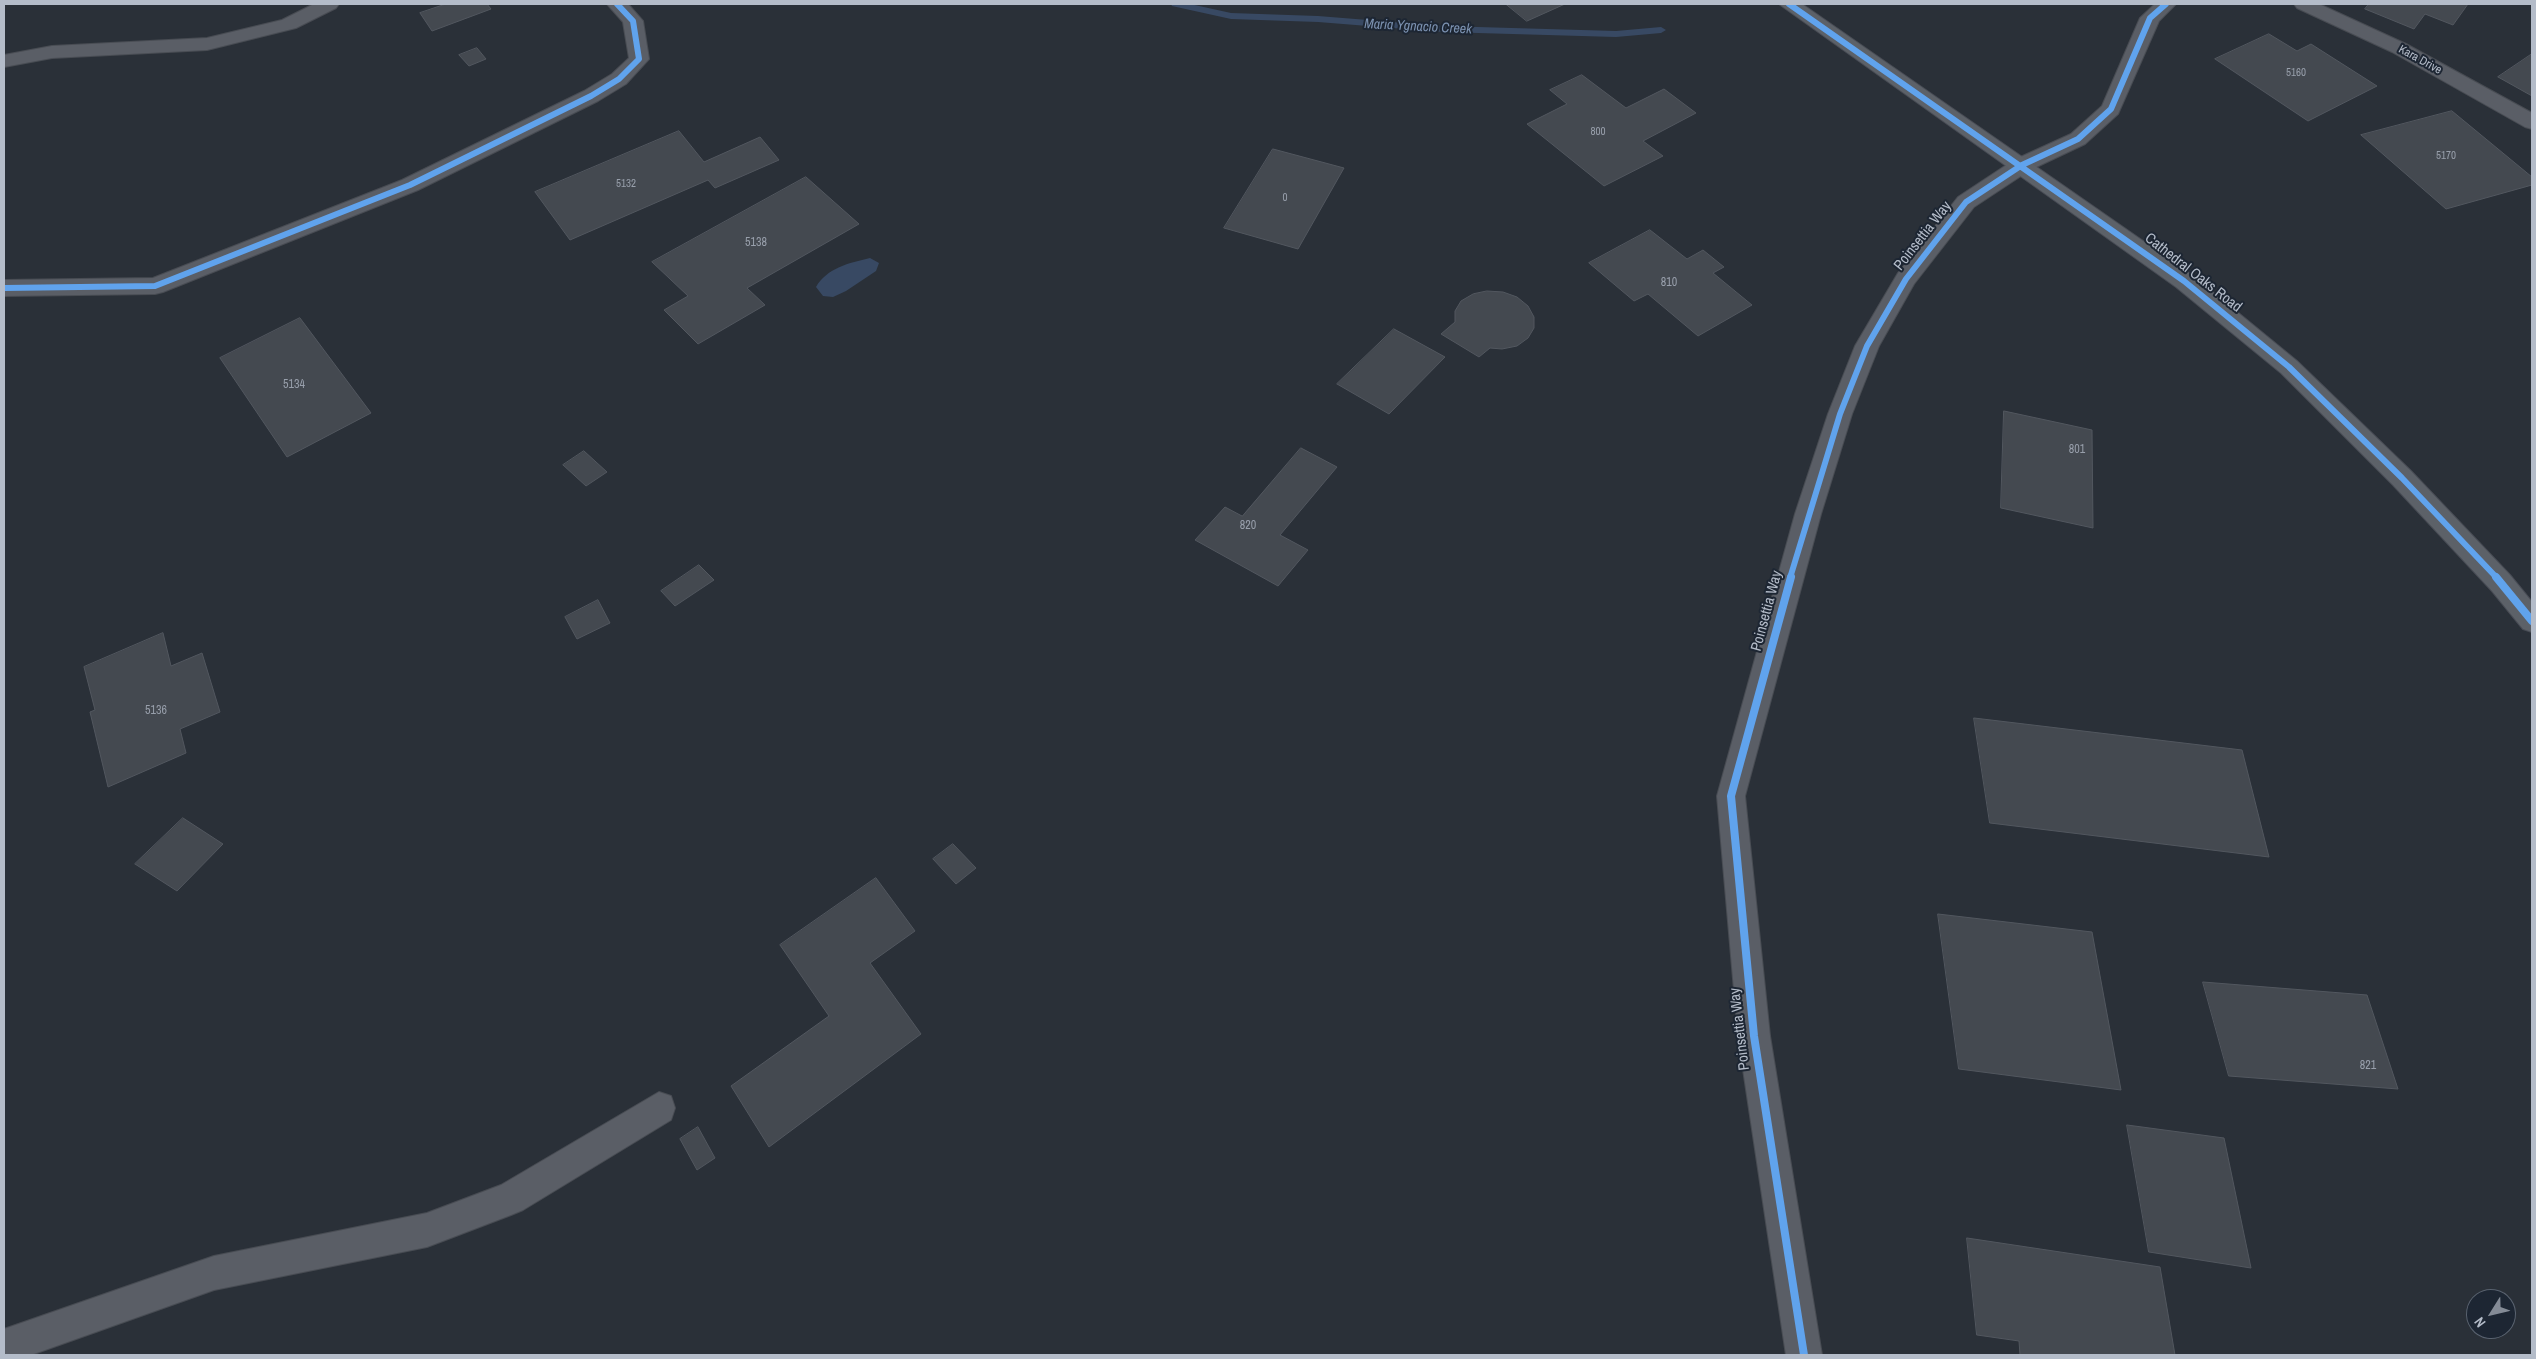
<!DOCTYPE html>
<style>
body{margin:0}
#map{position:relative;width:2536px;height:1359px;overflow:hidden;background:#2a3038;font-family:"Archivo Narrow",sans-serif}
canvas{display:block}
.frame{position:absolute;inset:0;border:5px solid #b4bcc9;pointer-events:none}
.north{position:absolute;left:2466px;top:1289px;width:50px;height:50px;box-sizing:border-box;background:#1d2633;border:1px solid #59626f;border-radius:50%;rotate:234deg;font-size:14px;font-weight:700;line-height:20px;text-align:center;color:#b4bcc9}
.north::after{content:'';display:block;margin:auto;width:18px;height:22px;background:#848b96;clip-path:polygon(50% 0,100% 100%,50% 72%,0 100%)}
</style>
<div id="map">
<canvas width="2536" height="1359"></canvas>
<div class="frame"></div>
<div class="north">N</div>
</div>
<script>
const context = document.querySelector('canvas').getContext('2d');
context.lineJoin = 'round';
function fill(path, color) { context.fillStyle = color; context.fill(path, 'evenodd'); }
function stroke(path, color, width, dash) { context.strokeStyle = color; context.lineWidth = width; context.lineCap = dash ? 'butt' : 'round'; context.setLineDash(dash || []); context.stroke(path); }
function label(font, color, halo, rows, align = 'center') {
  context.font = font + ' "Archivo Narrow",sans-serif'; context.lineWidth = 4; context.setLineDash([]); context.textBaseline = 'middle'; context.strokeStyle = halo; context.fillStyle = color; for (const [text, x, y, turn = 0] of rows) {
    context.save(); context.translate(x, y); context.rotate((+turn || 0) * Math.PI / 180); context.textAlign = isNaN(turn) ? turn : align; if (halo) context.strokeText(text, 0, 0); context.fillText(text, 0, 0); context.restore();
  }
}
const water = new Path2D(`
 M870,258L879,263L876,271L846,291L833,297L823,296L816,287C827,268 849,263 870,258Z`);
const stream = new Path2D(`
 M1171,4H1190L1231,13L1318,16L1443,26L1616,31L1661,27L1666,30L1661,33L1616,37L1443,32L1318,22L1231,19L1172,6Z`);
const building = new Path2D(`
 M446,4H487L491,9L432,31L420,13Z
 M1506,4H1565L1527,21Z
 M2369,4H2468L2453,25L2425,14L2414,29L2365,9Z
 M2269,34L2297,51L2311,44L2377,86L2308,121L2215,59Z
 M477,48L486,59L469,66L459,55Z
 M2532,54V96L2498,77Z
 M1582,75L1626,108L1664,89L1696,113L1643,141L1663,156L1604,186L1527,124L1567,104L1550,90Z
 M2452,111L2532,177V185L2446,209L2361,135Z
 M679,131L704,162L760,137L779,160L715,188L708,180L570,240L535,192Z
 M1273,149L1344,168L1298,249L1224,228Z
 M806,177L859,224L747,288L765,305L698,344L664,310L688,296L652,262Z
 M1650,230L1687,259L1703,250L1724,267L1713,273L1752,305L1698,336L1648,294L1634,301L1589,263Z
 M1487,291L1503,292L1517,297L1528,306L1534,317V328L1528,338L1517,346L1502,349L1490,348L1479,357L1441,334L1455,322V311L1461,301L1473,294Z
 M300,318L371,413L287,457L220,358Z
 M1394,329L1445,357L1389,414L1337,384Z
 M2004,411L2092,430L2093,528L2001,508Z
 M1301,448L1337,467L1280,535L1308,550L1278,586L1195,540L1225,507L1242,516Z
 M584,451L607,472L586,486L563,465Z
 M699,565L714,580L675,606L661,591Z
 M598,600L610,623L577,639L565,617Z
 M163,633L171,666L202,653L220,712L180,729L186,753L108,787L90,712L95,710L84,667Z
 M1974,718L2242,750L2269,857L1990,823Z
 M183,818L223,844L177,891L135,864Z
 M953,844L976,868L956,884L933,859Z
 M876,878L915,931L870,963L921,1034L769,1147L731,1086L829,1016L780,945Z
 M1938,914L2092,932L2121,1090L1959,1069Z
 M2203,982L2367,995L2398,1089L2229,1076Z
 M2127,1125L2224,1138L2251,1268L2149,1252Z
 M698,1127L715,1158L697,1170L680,1139Z
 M1967,1238L2160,1267L2175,1355H2020L2019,1341L1977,1335Z`);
const minor = new Path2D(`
 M314,4H339L336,8L296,28L207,50L52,58L4,67V55L52,46L207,38L282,20Z
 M607,4H628L643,21L649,59L626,84L598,101L418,190L163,292L155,294L4,296V280L153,278L402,180L584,91L612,74L629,58L623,22Z
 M2155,4H2176L2159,21L2118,114L2085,144L2030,170L1974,207L1914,284L1879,346L1852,414L1821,514L1745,796L1770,1036L1822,1355H1786L1738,1036L1717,796L1795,514L1828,414L1855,346L1898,273L1958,197L2014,160L2071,134L2102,106L2140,18Z
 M2294,4H2319L2406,44L2532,113V129L2525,127L2392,52L2297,8Z
 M659,1092L671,1096L675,1108L671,1120L523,1210L511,1215L427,1247L214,1290L31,1355H4V1329L214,1256L427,1213L501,1185Z`);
const major = new Path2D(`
 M1779,4H1802L2192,275L2297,361L2411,471L2510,575L2532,602V632L2523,629L2492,591L2393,485L2281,373L2176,287Z`);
const cyclewayFar1 = new Path2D(`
 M1789,4L2184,281L2289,367L2402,478L2497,578
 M4,288L155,286L410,185L591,96L619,79L639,59L633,21L617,4
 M1790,578L1840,414L1867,346L1906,279L1966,202L2022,165L2078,139L2111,109L2150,18L2166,4`);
const cycleway = new Path2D(`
 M1791,577L1731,796L1754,1036L1804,1355
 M2496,577L2532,621`);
const farNumbernames = [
 ["5160",2296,73],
 ["800",1598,132],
 ["5170",2446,156],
 ["5132",626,184],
 ["0",1285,198]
];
const farStreetnames = [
 ["Kara Drive",2420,60,29]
];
const numberNames = [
 ["5138",756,243],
 ["810",1669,283],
 ["5134",294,385],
 ["801",2077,450],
 ["820",1248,526],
 ["5136",156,711],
 ["821",2368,1066]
];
const farWaternames = [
 ["Maria Ygnacio Creek",1418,27,3]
];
const streetNames = [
 ["Poinsettia Way",1923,236,-52],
 ["Cathedral Oaks Road",2193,273,38],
 ["Poinsettia Way",1767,611,-75],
 ["Poinsettia Way",1740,1029,-97]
];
fill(water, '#384963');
fill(stream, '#384963');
fill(building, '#444950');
stroke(building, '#52575f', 1);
stroke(minor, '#484c53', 2);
stroke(major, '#484c55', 2);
fill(minor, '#5a5e66');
fill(major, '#5c6168');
stroke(cyclewayFar1, '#60a3ed', 6);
stroke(cycleway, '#60a3ed', 8);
label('11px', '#989fab', null, farNumbernames);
label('12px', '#b4bcc9', '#1d2633', farStreetnames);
label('12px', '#989fab', null, numberNames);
label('italic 14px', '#7c92b1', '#1d2633', farWaternames);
label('15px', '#b4bcc9', '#1d2633', streetNames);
</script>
